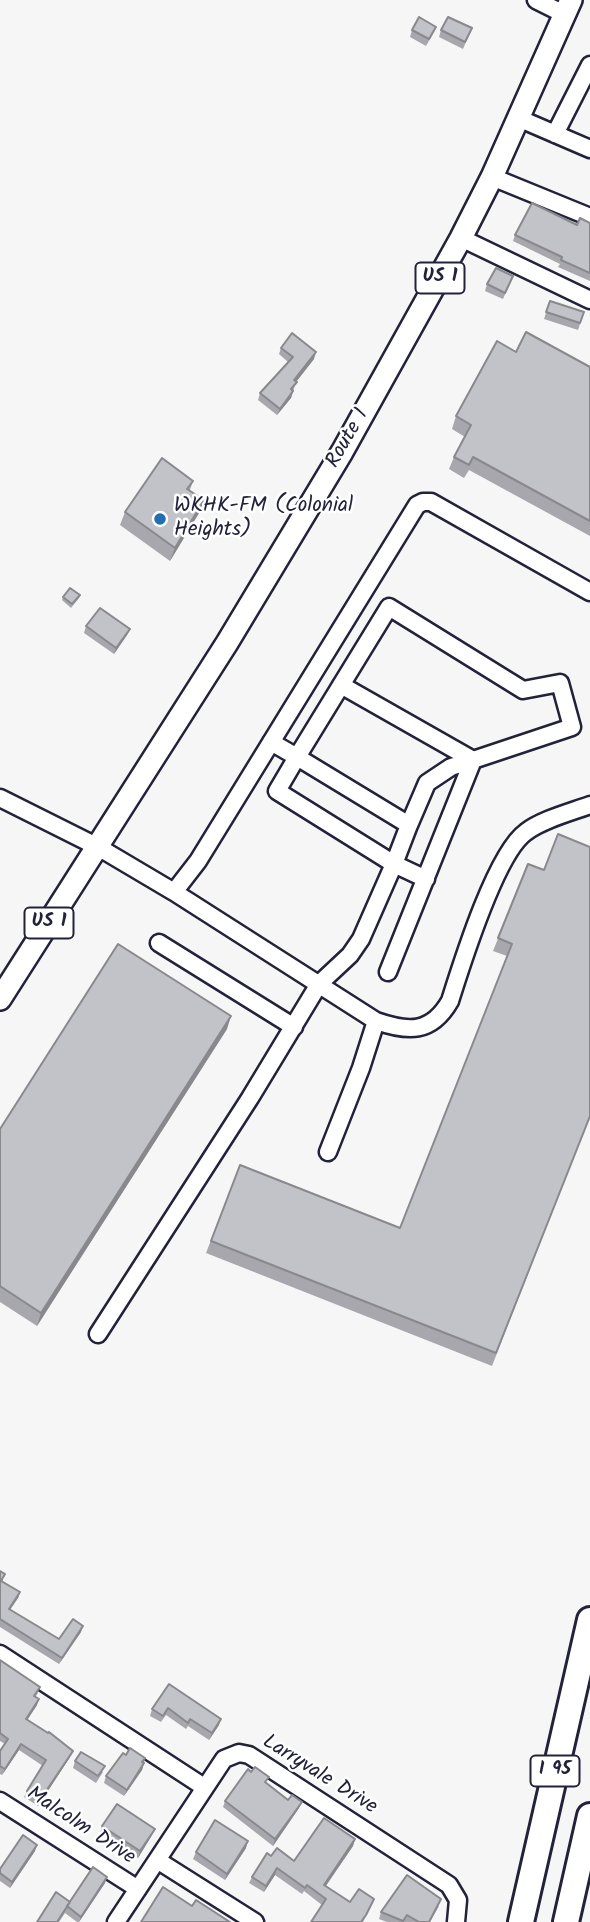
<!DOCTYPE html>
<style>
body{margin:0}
canvas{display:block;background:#f6f6f7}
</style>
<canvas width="590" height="1922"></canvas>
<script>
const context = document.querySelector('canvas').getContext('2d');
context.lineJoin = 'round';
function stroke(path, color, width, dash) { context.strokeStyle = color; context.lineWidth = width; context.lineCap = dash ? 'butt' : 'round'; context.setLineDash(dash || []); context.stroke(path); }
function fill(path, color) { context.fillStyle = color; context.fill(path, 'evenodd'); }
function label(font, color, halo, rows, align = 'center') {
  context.font = font + ' Kalam,sans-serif'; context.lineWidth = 5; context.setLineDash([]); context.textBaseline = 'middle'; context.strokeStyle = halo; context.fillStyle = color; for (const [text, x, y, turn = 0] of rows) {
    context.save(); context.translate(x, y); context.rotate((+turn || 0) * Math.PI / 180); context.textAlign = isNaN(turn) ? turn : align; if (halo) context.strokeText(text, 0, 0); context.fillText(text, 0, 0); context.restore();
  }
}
const minor = new Path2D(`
 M536,0L564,14
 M518,118L590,149
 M555,134L590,65
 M492,177L590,217
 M461,238L590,300
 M341,685L473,760
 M271,742L297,757L389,607L523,690L560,683L572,727L473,760L388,972
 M0,798L98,847L174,892L376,1021C408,1032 431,1034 450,1001C462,963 496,853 526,832C541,820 571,812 590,805
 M409,825L394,864L426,879
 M174,892L198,861L417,505L423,502H431L590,592
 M159,943L294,1027
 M328,1152L361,1068L376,1021
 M98,1334L250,1098L319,984L350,955L361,939L394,864L277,791L297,757L409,825L427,783L451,767L473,760
 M0,1654L204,1787
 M0,1801L138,1889
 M157,1860L255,1922
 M116,1922L224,1759L239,1753L249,1755L449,1885L458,1900L456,1922`);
const major = new Path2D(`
 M0,999L227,643L342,452L461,238L492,177L571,0`);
const highway = new Path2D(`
 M521,1922L590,1620
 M566,1922L590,1816`);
const wall = new Path2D(`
 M472,28L463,49L439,37L441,30Z
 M412,30L433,34L426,46L410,37Z
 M590,223V281L558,267L560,264L513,241L515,235Z
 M513,276L503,299L485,291L487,284Z
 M550,301L584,312L578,330L544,319Z
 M281,348L314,359L296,382L291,398L277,415L258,400L260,393L288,362L279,354Z
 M516,352L590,367V536L469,470L464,478L449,469L454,457L465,437L452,429L456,416Z
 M193,481L190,490L199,513L170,561L120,525L125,512Z
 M80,595L79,598L71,608L62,600L63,597Z
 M86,626L130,629L127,635L114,654L84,633Z
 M528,864L590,1116L492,1366L206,1253L240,1165L400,1228L507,956L493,951Z
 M227,1029L37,1326L0,1302V1129Z
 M0,1571L3,1581L20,1592L18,1598L10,1610L59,1639L81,1632L59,1664L0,1627Z
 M0,1660L38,1693L36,1696L37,1705L27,1720L70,1757L38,1806L24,1797L27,1791L43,1766L19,1750L2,1775L0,1774V1751L5,1744L0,1741Z
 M169,1684L219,1725L209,1740L188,1726L186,1729L166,1715L161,1722L150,1716L152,1709Z
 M126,1755L145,1758L142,1770L124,1796L104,1783L106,1776Z
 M75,1761L103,1772L96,1783L73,1768Z
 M266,1783L299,1808L273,1846L223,1807L225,1801Z
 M102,1826L152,1835L138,1858L100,1833Z
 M355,1839L353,1846L326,1886L350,1902L374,1899L363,1922H311L322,1905L304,1891L302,1894L275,1875L264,1892L249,1883L252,1877L271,1856L294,1861Z
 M246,1848L225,1880L193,1859L196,1852Z
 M35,1851L10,1888L0,1881V1869Z
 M105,1883L79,1922H77L65,1913L59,1922H37L70,1902Z
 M439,1906L430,1922H387L379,1919L381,1912Z`);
const shadedWall = new Path2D(`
 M316,352L314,359L292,387L294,380Z
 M293,391L291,398L277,415L280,409Z
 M204,500L199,513L170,561L175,548Z
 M130,629L127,635L114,654L116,648Z
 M231,1016L227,1029L37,1326L41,1313Z
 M20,1592L18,1598L6,1615L9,1609Z
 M83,1626L81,1632L59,1664L62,1658Z
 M39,1699L37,1705L24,1725L26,1719Z
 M221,1719L219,1725L209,1740L212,1733Z
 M21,1744L19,1750L2,1775L5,1769Z
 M73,1751L70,1757L38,1806L40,1800Z
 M144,1763L142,1770L124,1796L127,1790Z
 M302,1802L299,1808L273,1846L275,1839Z
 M155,1829L152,1835L138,1858L140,1851Z
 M355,1839L353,1846L322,1891L324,1885Z
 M248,1841L246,1848L225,1880L227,1874Z
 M37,1845L35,1851L10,1888L12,1882Z
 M277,1868L275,1875L264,1892L266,1886Z
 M107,1877L105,1883L79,1922L81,1917Z`);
const building = new Path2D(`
 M419,17L436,27L429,39L412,30Z
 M448,17L472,28L465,42L441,30Z
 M532,203L577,225L580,218L590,223V273L561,260L562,257L515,235Z
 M496,268L513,276L505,293L487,284Z
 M550,301L584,312L580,323L546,312Z
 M526,332L590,367V521L473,457L469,465L454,457L471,425L456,416L497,341L516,352Z
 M292,333L316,352L294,380L297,382L291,389L293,391L280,409L260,393L293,357L281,348Z
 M162,458L193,481L187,489L204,500L175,548L125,512Z
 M70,588L80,595L72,604L63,597Z
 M100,608L130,629L116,648L86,626Z
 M558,834L590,847V1116L496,1353L211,1241L240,1165L400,1228L512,944L498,938L528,864L544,870Z
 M118,944L231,1016L41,1313L0,1286V1129Z
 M0,1571L5,1574L1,1581L20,1592L9,1609L59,1639L73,1619L83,1626L62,1658L0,1619Z
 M0,1660L40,1687L34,1696L39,1699L26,1719L48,1733L49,1732L73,1751L40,1800L27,1791L46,1760L21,1744L5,1769L0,1766V1751L8,1739L0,1733Z
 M169,1684L221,1719L212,1733L190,1719L188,1723L168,1708L163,1716L152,1709Z
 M130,1748L145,1758L142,1762L144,1763L127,1790L106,1776L123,1753L126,1755Z
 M81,1752L105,1766L98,1776L75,1761Z
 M255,1767L269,1777L265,1782L288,1800L292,1795L302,1802L275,1839L225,1801L248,1769L251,1772Z
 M117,1804L155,1829L140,1851L102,1826Z
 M324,1818L355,1839L324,1885L350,1902L359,1889L374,1899L366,1915L361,1922H311L326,1899L307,1885L305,1888L277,1868L266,1886L252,1877L267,1853L271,1856L277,1848L294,1861Z
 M215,1820L248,1841L227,1874L196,1852Z
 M23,1835L37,1845L12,1882L0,1873V1869Z
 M93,1867L107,1877L81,1917L67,1906Z
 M407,1875L441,1899L429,1922H419L407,1915L403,1921L381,1912Z
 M163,1887L192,1906L196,1900L230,1922H141Z
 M56,1892L70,1902L57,1922H37Z`);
const markers = [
 [160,519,7,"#1f6fb2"]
];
const shields = [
 [440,278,49],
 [49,923,49],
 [555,1771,49]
];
const shieldNames = [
 ["US 1",440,278],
 ["US 1",49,923],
 ["I 95",555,1771]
];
const streetNames = [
 ["Route 1",349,439,-60],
 ["Larryvale Drive",319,1776,32],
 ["Malcolm Drive",80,1827,33]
];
const poiNames = [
 ["WKHK-FM (Colonial",174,507],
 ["Heights)",174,531]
];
stroke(minor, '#22223b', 21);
stroke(major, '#22223b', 26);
stroke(highway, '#22223b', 30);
stroke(minor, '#fff', 16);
stroke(major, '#fff', 21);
stroke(highway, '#fff', 24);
fill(wall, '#a7a7ad');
fill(shadedWall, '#88888d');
fill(building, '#c2c2c9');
stroke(building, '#88888d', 2);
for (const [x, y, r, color] of markers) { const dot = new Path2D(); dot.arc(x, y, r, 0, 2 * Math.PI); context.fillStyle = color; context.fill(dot); stroke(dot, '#fff', 2.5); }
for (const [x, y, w] of shields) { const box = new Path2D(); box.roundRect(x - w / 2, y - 15.5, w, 31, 5); context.fillStyle = '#fff'; context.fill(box); stroke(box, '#22223b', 2); }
label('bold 19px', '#22223b', null, shieldNames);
label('21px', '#22223b', '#fff', streetNames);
label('21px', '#22223b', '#fff', poiNames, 'left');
</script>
